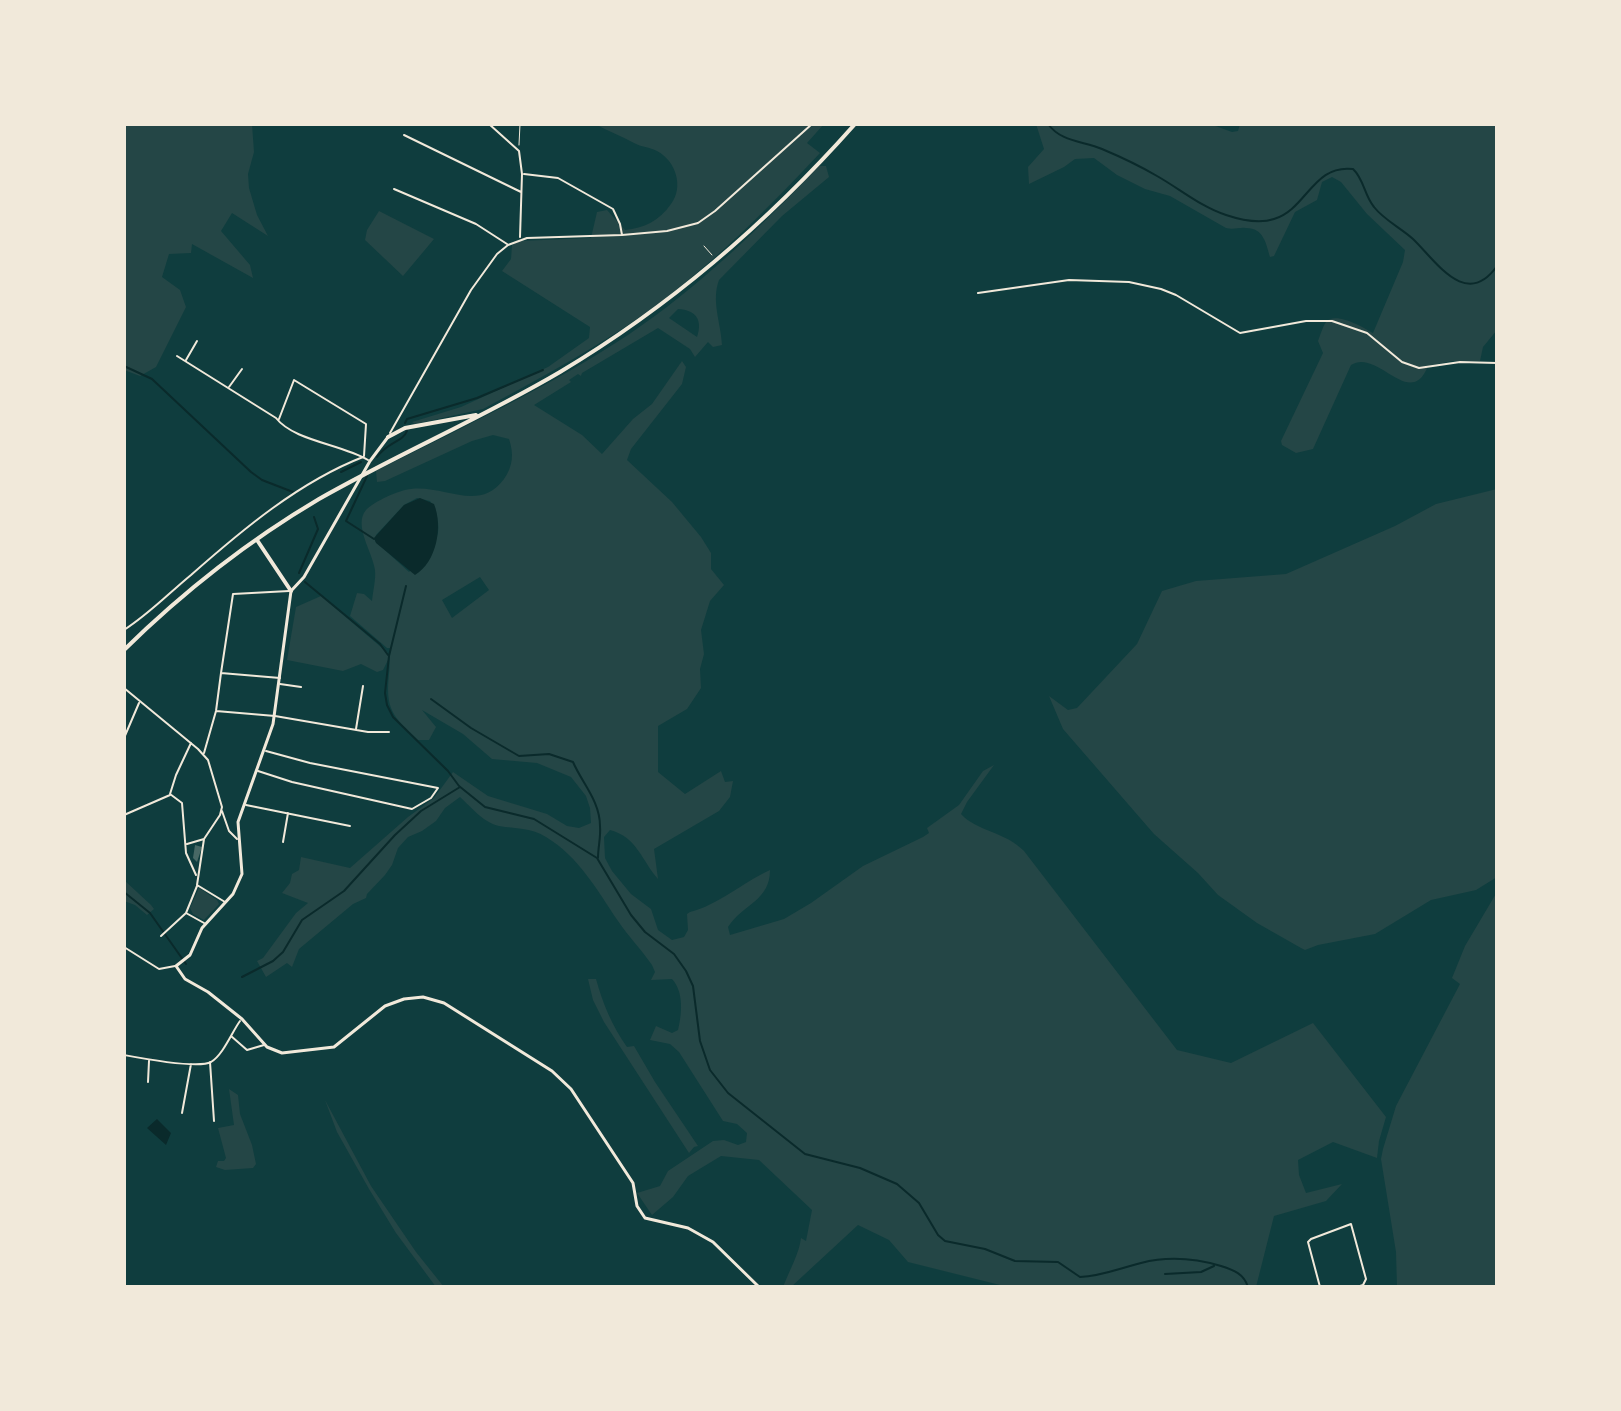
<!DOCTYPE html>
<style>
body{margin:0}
#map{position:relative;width:1621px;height:1411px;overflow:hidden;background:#0f3d3e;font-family:Figtree,sans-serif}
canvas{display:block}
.frame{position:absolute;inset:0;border:126px solid #f1e9da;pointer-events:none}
</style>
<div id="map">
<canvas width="1621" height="1411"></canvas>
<div class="frame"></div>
</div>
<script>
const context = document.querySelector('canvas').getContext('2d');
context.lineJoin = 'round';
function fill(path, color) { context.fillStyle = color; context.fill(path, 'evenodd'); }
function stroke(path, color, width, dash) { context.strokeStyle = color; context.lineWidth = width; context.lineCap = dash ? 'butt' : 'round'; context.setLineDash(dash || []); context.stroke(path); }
const green = new Path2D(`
 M124,124H252L254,152L248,174L249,188L257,215L268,236L232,213L221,231L250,265L253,278L192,244L191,253L169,254L162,277L180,290L186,307L156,367L140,376L124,370Z
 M595,124H824L807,143L820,153C760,217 696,281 622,329C577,358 530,384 483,409L415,424L412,422L461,407L548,367L589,338L590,327L502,271L511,259L512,245L519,241L591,238L597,212L607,210L625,230C644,228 659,221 671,204C684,187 676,161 657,151C650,147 641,147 634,143C621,136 608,131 595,124Z
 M1036,124H1210L1232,132L1238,131L1240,124H1497V330L1483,347L1480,361H1452L1428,366C1410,411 1378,348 1351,365L1313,449L1296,453L1282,445L1281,441L1323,353L1318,341C1320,336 1323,325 1327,321C1337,312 1364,328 1373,333L1403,262L1405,250L1367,214L1341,182L1332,177L1322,182L1317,200L1295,212L1274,256L1270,257C1266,244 1264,228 1246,228C1239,227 1234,230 1226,228L1170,196L1145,189L1117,175L1094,158L1075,159L1064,167L1029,184L1028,167L1044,149Z
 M819,166H826L829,177L782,216L719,280C711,301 721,323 722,345L713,347L708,342L695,357L690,349L658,328L582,373L581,376L578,374L569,380L571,382L534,405L582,435L602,454L633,419L652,404L682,361L686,367L682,384L631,449L627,460L672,502L701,537L711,553V569L724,585L710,601L701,630L704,654L700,669L701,688L687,709L658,726V772L685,794L721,771L725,782L733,781L730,797L719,811L654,849L658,879C642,861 637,837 610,830L604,837L605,858L612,871L631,894L651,909L658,930L672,940L684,937L688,930L687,914L690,912C718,905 742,883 770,870C770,901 743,904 728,927L730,935L784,919L811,903L863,866L923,837L929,833L927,828L959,805L983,771L994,765L967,802L961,814C976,831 1006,832 1024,851L1177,1050L1231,1063L1313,1023L1386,1117L1379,1141L1377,1158L1333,1142L1298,1160L1299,1175L1306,1193L1342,1184L1326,1201L1274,1216L1256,1287H1008L908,1262L889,1240L858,1225L791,1287H783C790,1269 799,1254 801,1238L806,1241L812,1210L759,1160L721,1156L688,1176L673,1197L652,1215L637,1193L660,1186L668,1171L713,1141L724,1140L738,1145L746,1142L747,1133L737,1124L723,1121L679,1052L670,1044L650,1040L656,1026L672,1033L678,1030C682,1014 684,992 672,979L651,980L655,972L652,965C641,949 628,936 618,921C597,890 579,857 546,837C530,827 516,829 499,826C484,823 471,807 460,797L445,808L436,821L422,831L408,837L398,848L392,865L385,875L367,894L366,898L353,904L299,949L292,967L287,963L266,977L257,961L263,958L296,913L308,903L282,893L290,883L292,874L299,870L301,857L350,868L408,817L434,798L453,772L488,796L547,814L567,826L579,828L591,823L590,808L586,796L571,777L537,763L492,759L463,734L422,710L436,727L429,740H418C393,717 385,709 389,674C390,665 389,657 391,648H387L350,616L357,593L364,594L372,601C373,591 376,579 375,570C373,553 353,525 366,510C375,501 399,490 411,489C445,485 479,513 504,479C513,466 514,454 509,439L493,435L472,441L385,481L377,482L376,471C461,428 549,387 628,335C699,287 760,228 819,166ZM678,309C696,310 703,320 697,337L669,318ZM417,498L430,501C449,535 433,549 409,572L375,541L376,535L404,505ZM480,577L489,590L452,618L442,600Z
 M379,211L434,239L403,276L365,240L367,230Z
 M1497,489V877L1476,890L1431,900L1375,934L1318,945L1305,950L1301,948L1257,923L1218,895L1198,873L1154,834L1063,729L1049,696L1068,710L1077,708L1137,644L1162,591L1196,581L1286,574L1395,526L1436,504Z
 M321,596L388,653V660L383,670L377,672L361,664L343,671L287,660L296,607Z
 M124,880L151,905L154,909L147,915L135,905L124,901Z
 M199,888L217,900L219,904L204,920L193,914L190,908Z
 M1497,892V1287H1397L1396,1252L1381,1159L1383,1149L1396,1106L1460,984L1452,978L1465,946Z
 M588,979H596C603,1004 612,1026 627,1047L634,1046L655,1082L698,1146L694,1147L689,1153L604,1022L593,1000Z
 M229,1089L238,1095L240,1114L252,1145L256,1164L253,1168L225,1170L216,1167L218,1161H224L226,1158L218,1128L234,1125Z
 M325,1100L371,1186L416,1252L444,1287H436L396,1233L369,1189L337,1132Z`);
const water = new Path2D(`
 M420,498L434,504C443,526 437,562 415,575L376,543L374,538L404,505Z
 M157,1119L171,1133L166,1145L147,1128Z`);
const stream = new Path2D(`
 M1048,124C1061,142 1083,141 1102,149C1121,157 1140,166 1157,176C1180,189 1201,207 1226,215C1241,220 1259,224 1274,219C1307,209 1313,164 1353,169C1364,179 1364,195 1374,207C1384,220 1401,228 1413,239C1436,261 1466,310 1497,266
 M124,366L152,379L251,472L262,480L293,492
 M405,423L407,419L477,398L543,370
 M377,457C387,442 403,442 407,431
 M341,472L361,462
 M367,476L346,521L374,539
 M299,573L318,529L314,517
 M305,582L380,644L388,655
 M406,586L389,656L385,693L387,705L393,717L448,771L459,786L485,807L534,819L597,858L631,915L645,932L674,954L686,971L693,986L700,1041L710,1070L728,1093L805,1154L860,1168L897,1184L919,1203L938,1235L945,1241L985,1249L1015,1261L1058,1262L1080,1277C1102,1276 1120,1268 1141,1263C1168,1256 1194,1258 1221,1266C1234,1270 1244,1274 1248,1287
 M431,699L471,728L519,756L549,754L573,762C582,783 600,801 600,826C601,837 598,847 598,858
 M124,892L150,913L186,964
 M242,977L273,961L283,952L302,920L344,891L395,835L421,811L460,787
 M1165,1274L1201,1272L1214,1266`);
const building = new Path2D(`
 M195,845L202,847L197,862L193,858Z`);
const path = new Path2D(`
 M519,145L520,124
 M704,246L712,255`);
const minor = new Path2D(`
 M489,124L519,151L522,174L520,237
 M404,135L521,192
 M524,174L558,178L613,209L620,224L622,235
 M394,189L476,224L507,244
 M978,293L1069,280L1129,282L1161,289L1176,295L1240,333L1306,321H1332L1367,333L1402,362L1419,368L1460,362L1497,363
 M177,356L276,418C294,441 341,444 368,460
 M186,360L197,341
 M229,387L242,369
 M279,419L294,380L366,424L364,456
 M390,433L471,290L497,254L508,245L527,238L622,235L667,231L698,223L715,211L812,124
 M124,630C149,614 168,594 191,575C242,530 299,482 363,457
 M221,673L233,594L289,591
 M280,684L301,687
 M124,688L198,749L208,760L222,807L220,815L204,839L197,885L225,902
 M216,711L275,716L368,732H389
 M356,729L363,686
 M124,738L139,703
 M191,743L176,775L170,794L182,803L186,853L196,875
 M204,753L216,711L221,673L280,678
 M258,771L292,782L412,809L431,798L438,788L310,763L266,751
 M246,805L350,826
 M222,811L229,831L237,839
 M124,815L170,795
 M283,842L288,813
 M187,844L204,839
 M186,913L204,923
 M161,936L186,913L197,886
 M124,947L159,969L175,966
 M231,1036L247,1050L264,1045
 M124,1055C140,1058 198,1069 211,1062C223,1055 232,1032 240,1021
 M210,1062L214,1121
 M148,1082L149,1061
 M182,1113L191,1064
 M1320,1287L1308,1242L1311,1239L1351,1224L1366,1279L1363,1285L1357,1287`);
const tertiary = new Path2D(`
 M388,437L370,461L304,577L291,591L273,724L238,822L242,874L233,894L202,928L190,955L176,966L185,979L208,992L242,1019L267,1047L282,1053L334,1047L385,1006L404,999L423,997L444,1003L552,1071L571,1089L633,1183L637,1206L645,1218L688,1228L713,1242L759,1287`);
const primary = new Path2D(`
 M388,437L405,428L476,415
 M257,540L291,591
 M124,650C183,592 248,541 319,499C398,454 482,418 560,372C672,305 769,221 855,124`);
fill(green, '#244646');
fill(water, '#0a2a2b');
stroke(stream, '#0a2a2b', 2);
fill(building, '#486865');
stroke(path, '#f1e9da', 1);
stroke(minor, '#f1e9da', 2);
stroke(tertiary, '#f1e9da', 3);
stroke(primary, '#f1e9da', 4);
</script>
